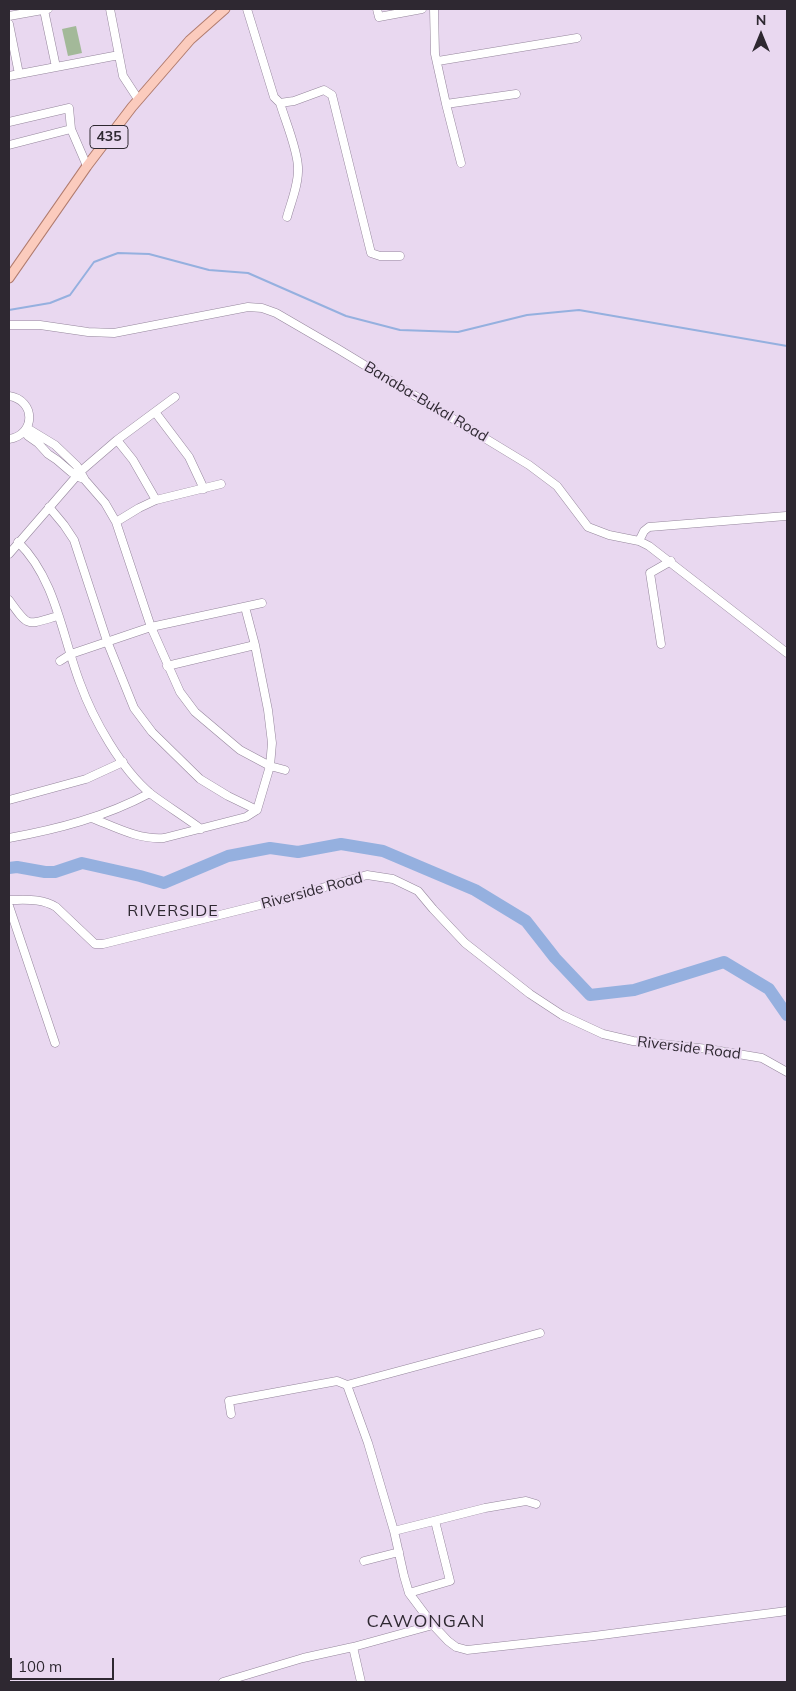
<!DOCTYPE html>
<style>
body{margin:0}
#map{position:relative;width:796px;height:1691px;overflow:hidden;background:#e9d8f0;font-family:Mulish,sans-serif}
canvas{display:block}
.frame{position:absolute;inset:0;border:10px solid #2e2831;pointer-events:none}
.north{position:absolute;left:736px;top:10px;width:50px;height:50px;-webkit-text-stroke:4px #e9d8f0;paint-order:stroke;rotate:0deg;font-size:14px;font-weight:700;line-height:20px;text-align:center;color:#2e2831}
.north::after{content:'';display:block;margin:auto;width:18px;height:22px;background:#2e2831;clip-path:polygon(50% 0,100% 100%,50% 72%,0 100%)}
.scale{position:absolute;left:10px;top:1658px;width:104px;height:22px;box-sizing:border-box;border:2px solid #2e2831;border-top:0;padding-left:6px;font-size:15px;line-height:18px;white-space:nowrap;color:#2e2831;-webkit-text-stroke:4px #e9d8f0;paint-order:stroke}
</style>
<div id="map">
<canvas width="796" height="1691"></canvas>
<div class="frame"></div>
<div class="north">N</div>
<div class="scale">100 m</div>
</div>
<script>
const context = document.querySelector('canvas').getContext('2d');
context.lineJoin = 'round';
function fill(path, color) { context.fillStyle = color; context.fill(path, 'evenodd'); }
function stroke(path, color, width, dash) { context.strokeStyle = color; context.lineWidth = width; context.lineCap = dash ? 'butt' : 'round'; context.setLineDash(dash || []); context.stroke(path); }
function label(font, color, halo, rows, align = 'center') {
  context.font = font + ' Mulish,sans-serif'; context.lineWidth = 4; context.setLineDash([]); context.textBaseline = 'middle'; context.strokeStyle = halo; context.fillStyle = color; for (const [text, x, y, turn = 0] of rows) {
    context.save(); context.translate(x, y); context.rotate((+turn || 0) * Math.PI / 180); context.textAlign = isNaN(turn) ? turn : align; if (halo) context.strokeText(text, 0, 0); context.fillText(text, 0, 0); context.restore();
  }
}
const green = new Path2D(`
 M76,26L82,53L68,56L62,29Z`);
const stream = new Path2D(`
 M9,310L50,303L70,295L94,262L118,253L149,254L209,270L248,273L346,316L400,330L458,332L527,315L579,310L787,346`);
const river = new Path2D(`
 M9,868L17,867L45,872H55L82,863L140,876L164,883L228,856L270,848L298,852L341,844L383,851L475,890L526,921L555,958L590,995L634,990L724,962L769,989L787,1015`);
const minor = new Path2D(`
 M110,9L123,76L138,99
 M247,9L274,97L280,103L294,101L324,90L332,95L371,253L380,256H400
 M377,9L379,17L422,9
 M434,9L435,54L446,104L461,163
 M44,10L56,67
 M9,16L48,9
 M9,24L19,74
 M438,61L577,38
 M9,76L119,55
 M280,103C286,123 297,148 298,167C299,184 291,202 287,217
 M446,104L516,94
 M9,122L69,108L71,129L87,166
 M9,145L71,129
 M9,325H40L88,332L114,333L248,307L262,308L276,313L338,349L529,465L557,486L588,527L609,535L639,541L649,546L787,653
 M9,396C36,400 36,435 9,439
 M155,412L189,457L204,489
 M27,428L55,445L77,466L85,480L105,503L116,522L151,627L180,692L195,712L240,750L270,766L285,770
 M28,436L38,443L48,454L57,460L71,472L81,478
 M117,440L133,460L156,500
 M49,507L64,525L74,540L107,641L134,708L152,732L200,779L228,796L257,810
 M116,522L139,508L156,500L221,484
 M639,541L644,531L649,527L786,516
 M18,542C56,579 62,636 80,683C93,719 121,769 151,794C167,806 185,817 201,829
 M9,554L81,471L117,440L175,397
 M9,600C29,628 26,625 58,616
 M661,644L650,573L671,561
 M60,661L71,654L151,627L262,603
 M167,666L255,645
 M9,800L86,779L123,762
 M92,818C115,827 139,840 164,838L246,817L257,810L270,766L272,743L268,710L255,645L245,607
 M9,838C58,829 105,817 150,793
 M9,900C26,900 41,898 56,907L95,944H103L276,901L367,875L393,879L418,891L433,909L465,943L530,994L562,1015L603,1034L633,1041L708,1049L762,1058L787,1072
 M9,906L55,1043
 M347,1385L368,1443L394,1531L404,1576L409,1593L433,1625L448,1641L456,1647L467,1650L594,1636L787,1611
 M231,1414L229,1401L337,1381L347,1385L540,1333
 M394,1531L485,1508L526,1501L536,1504
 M364,1561L399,1552
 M409,1593L450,1581L435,1521
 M353,1647L361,1682
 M223,1682L303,1658L353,1647L433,1625`);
const major = new Path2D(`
 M9,278L87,166L132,107L190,40L225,9`);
const shields = [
 [109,137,38]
];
const shieldNames = [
 ["435",109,137]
];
const streetNames = [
 ["Banaba-Bukal Road",426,402,31],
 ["Riverside Road",312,891,-15],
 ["Riverside Road",689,1048,7]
];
const neighbourhoodNames = [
 ["RIVERSIDE",173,911]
];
const quarterNames = [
 ["CAWONGAN",426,1622]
];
fill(green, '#a3b999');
stroke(stream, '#95b0df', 2);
stroke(river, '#95b0df', 12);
stroke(minor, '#95869c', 9);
stroke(major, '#b17c6f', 11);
stroke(minor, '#fff', 8);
stroke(major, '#fbcbbd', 9);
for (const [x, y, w] of shields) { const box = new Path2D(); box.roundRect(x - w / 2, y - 11.5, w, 23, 4); context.fillStyle = '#e9d8f0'; context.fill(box); stroke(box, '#2e2831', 1); }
label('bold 14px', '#2e2831', null, shieldNames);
label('15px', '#2e2831', '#e9d8f0', streetNames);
context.letterSpacing = '1px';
label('16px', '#2e2831', '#e9d8f0', neighbourhoodNames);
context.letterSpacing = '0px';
context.letterSpacing = '1px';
label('18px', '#2e2831', '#e9d8f0', quarterNames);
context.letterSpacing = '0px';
</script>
